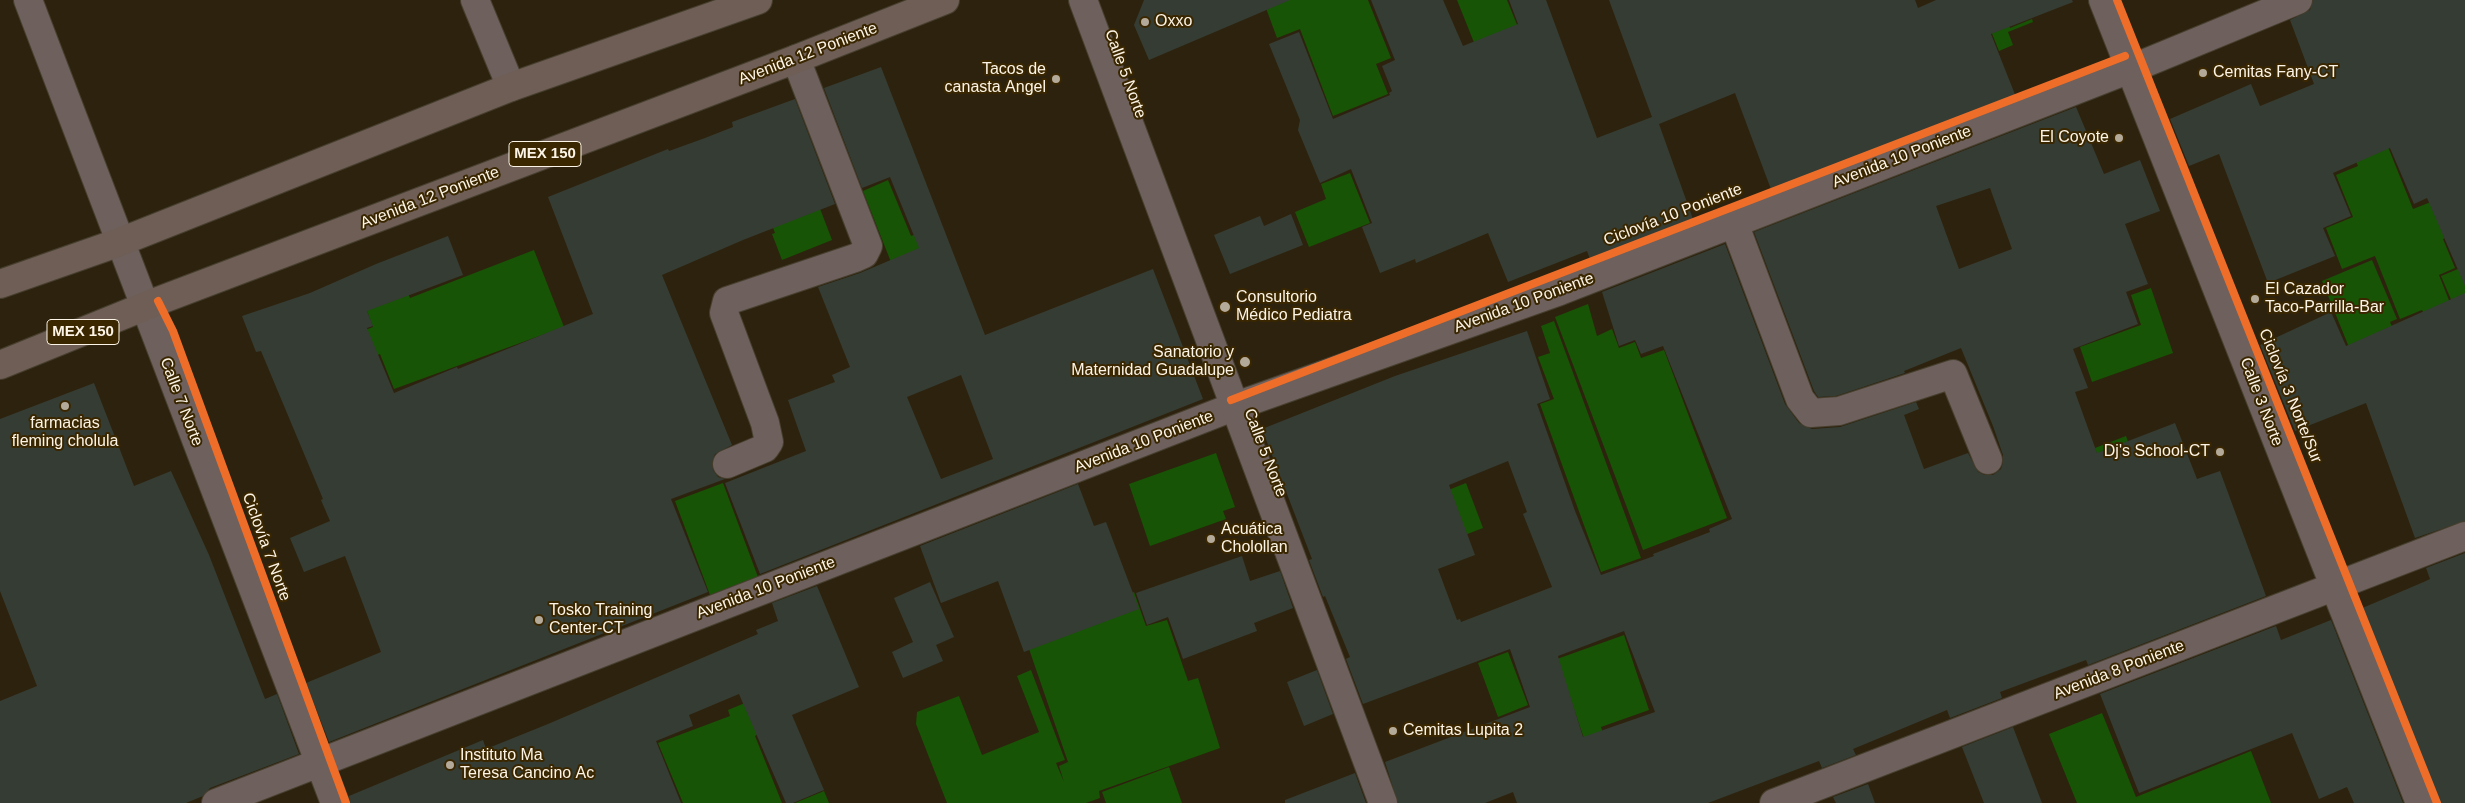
<!DOCTYPE html>
<meta charset="utf-8">
<style>
body{margin:0}
canvas{display:block;background:#2d220d}
</style>
<canvas width="2465" height="803"></canvas>
<script>
const context = document.querySelector('canvas').getContext('2d');
context.lineJoin = 'round';
function fill(path, color) { context.fillStyle = color; context.fill(path, 'evenodd'); }
function stroke(path, color, width, dash) { context.strokeStyle = color; context.lineWidth = width; context.lineCap = dash ? 'butt' : 'round'; context.setLineDash(dash || []); context.stroke(path); }
function label(font, color, halo, rows, align = 'center') {
  context.font = font + ' Helvetica,sans-serif'; context.lineWidth = 4; context.setLineDash([]); context.textBaseline = 'middle'; context.strokeStyle = halo; context.fillStyle = color; for (const [text, x, y, turn = 0] of rows) {
    context.save(); context.translate(x, y); context.rotate((+turn || 0) * Math.PI / 180); context.textAlign = isNaN(turn) ? turn : align; if (halo) context.strokeText(text, 0, 0); context.fillText(text, 0, 0); context.restore();
  }
}
const green = new Path2D(`
 M1263,0H1368L1391,58L1376,64L1388,94L1333,116L1300,29L1277,38Z
 M1457,0H1507L1520,32L1477,50Z
 M1999,0L2010,28L2032,19L2033,22L2008,32L2013,45L1999,51L1985,16Z
 M2384,137L2413,209L2436,200L2450,236L2443,239L2455,268L2439,275L2452,308L2426,318L2422,310L2400,319L2375,256L2342,269L2326,228L2353,217L2336,175L2358,166L2351,150Z
 M1350,173L1370,223L1309,247L1295,212L1326,199L1321,184Z
 M888,180L911,236L940,225L946,241L891,262L863,191Z
 M819,206L832,240L782,260L772,234L775,233L772,225Z
 M534,250L564,327L394,389L380,354L342,369L355,334L373,327L354,276L401,277L410,298Z
 M2372,260L2397,319L2390,322L2395,333L2351,352L2322,281Z
 M2465,266V332L2441,276Z
 M2151,288L2173,353L2092,382L2080,347L2141,325L2131,295Z
 M1588,304L1597,336L1612,329L1619,348L1635,342L1641,358L1664,350L1727,518L1643,550L1555,317Z
 M1554,321L1641,558L1601,572L1540,404L1554,399L1538,357L1550,353L1541,326Z
 M2126,436L2134,459L2103,471L2095,448Z
 M1216,453L1235,507L1223,511L1226,519L1150,546L1129,484Z
 M723,483L758,577L710,595L675,501Z
 M1466,483L1483,528L1457,538L1380,517Z
 M1134,592L1146,626L1167,620L1188,681L1198,678L1220,748L1099,791L1100,798L1086,803H947L916,724L917,712L959,696L982,755L1039,732L1017,676L1031,670L1065,760L1056,763L1064,782L1059,766L1068,762L1029,649L1105,602Z
 M1624,635L1649,710L1601,727L1627,803H1606L1557,659Z
 M1508,652L1528,705L1498,717L1478,663Z
 M745,703L758,734L755,736L782,803H683L658,743L730,716L728,710Z
 M2102,713L2136,797L2251,751L2271,803H2077L2049,734Z
 M1169,767L1182,803H1106L1102,792Z
 M824,791L829,803H795Z`);
const building = new Path2D(`
 M1144,0H1290L1149,60L1134,25Z
 M1371,0H1443L1463,46L1518,24L1509,0H1546L1597,138L1652,117L1609,0H1915L1918,8L1936,0H2072L2073,2L1991,34L2016,97L1772,192L1735,93L1659,124L1694,222L1591,262L1587,251L1508,282L1488,233L1416,263L1415,259L1380,273L1362,227L1372,223L1351,169L1320,183L1298,130L1300,120L1269,44L1299,32L1333,119L1390,95L1389,93L1392,91L1382,66L1395,60Z
 M2313,0H2465V286L2427,198L2414,204L2390,148L2333,173L2351,216L2323,228L2335,256L2268,283L2219,154L2189,166L2170,119L2251,84L2260,106L2314,84L2290,20L2310,10Z
 M881,67L985,335L1153,269L1203,399L760,574L725,483L806,451L788,400L835,382L832,375L850,367L818,287L860,273L919,248L890,177L862,188L824,88ZM961,375L993,459L941,479L907,397Z
 M795,99L835,204L743,240L662,275L732,445L715,454L712,462L713,470L718,477L725,479L671,499L708,592L329,742L306,683L381,652L345,556L304,572L290,538L330,521L321,500L323,499L261,351L256,352L242,316L310,293L376,264L448,236L463,275L367,311L373,326L367,328L394,393L457,367L458,369L593,314L548,197L668,149L669,151L705,138L733,127L732,122Z
 M2076,107L2104,174L2140,160L2160,211L2125,224L2148,284L2126,292L2138,324L2073,349L2088,388L2075,392L2097,453L2175,423L2197,479L2220,471L2266,596L2088,665L2086,660L2000,692L2002,698L1950,718L1947,710L1853,749L1856,755L1822,768L1819,761L1708,803H1517L1513,792L1485,803H1398L1385,762L1530,707L1510,649L1363,704L1346,659L1350,657L1325,596L1323,597L1309,560L1312,559L1262,429L1395,376L1527,331L1550,399L1537,404L1575,511L1601,575L1654,556L1653,554L1710,532L1709,529L1732,519L1663,346L1641,354L1635,340L1619,346L1602,292L1725,244L1785,404L1799,423L1812,429L1840,427L1916,402L1919,409L1904,415L1924,469L1968,453L1978,472L1985,475H1993L2001,469L2003,462V455L1993,426L1961,348L1904,371L1905,373L1836,396L1818,397L1814,391L1754,232ZM1990,188L2012,249L1959,269L1936,206ZM1508,461L1527,512L1523,514L1552,587L1461,622L1460,619L1457,620L1438,569L1475,555L1449,485ZM1624,631L1655,712L1583,737L1558,656Z
 M1291,214L1303,245L1230,274L1214,235L1260,216L1264,226Z
 M2465,293V521L2415,538L2366,403L2295,431L2260,345L2331,312L2346,346Z
 M94,383L134,486L171,471L209,555L265,699L277,694L299,754L210,788L203,796L186,803H0V701L37,686L0,591V419Z
 M1078,484L1094,526L1106,522L1139,609L1024,652L998,581L941,603L920,546Z
 M2465,553V803H2435L2360,609L2426,581L2430,579L2426,568Z
 M1242,556L1250,581L1280,571L1293,608L1254,623L1257,631L1183,659L1168,617L1147,625L1136,593Z
 M930,582L954,637L936,645L943,661L903,678L892,652L913,642L894,598Z
 M817,586L859,687L792,715L824,790L793,803H786L739,694L689,715L693,726L656,741L681,803H350L349,796L483,740L486,749L548,724L758,634L756,630L778,621L772,603Z
 M2331,620L2403,803H2354L2347,787L2319,799L2292,733L2139,793L2100,694L2276,626L2281,640Z
 M1317,670L1333,714L1304,726L1287,682Z
 M2013,727L2042,803H1984L1962,747Z
 M1355,773L1366,803H1285V800Z
 M1868,784L1875,803H1836L1833,797Z`);
const minor = new Path2D(`
 M28,0L335,803
 M475,0L511,87
 M2103,0L2420,803
 M1734,223L1800,399L1811,413L1839,411L1953,374L1988,460
 M727,464L765,448L769,442L765,423L724,313L727,301L855,258L864,254L868,246L796,59
 M216,803L1233,407L1560,291L2143,64L2298,0
 M1774,803L2465,536`);
const tertiary = new Path2D(`
 M1083,0L1383,803`);
const primary = new Path2D(`
 M0,284L120,242L511,87L758,0
 M0,365L158,301L796,59L945,0`);
const cycleway = new Path2D(`
 M2117,0L2437,803
 M158,301L173,331L346,803
 M1231,400L2125,56`);
const markers = [
 [1145,22,5,"#b4aa9a"],
 [2203,73,5,"#b4aa9a"],
 [1056,79,5,"#b4aa9a"],
 [2119,138,5,"#b4aa9a"],
 [2255,299,5,"#b4aa9a"],
 [1225,307,6,"#b4aa9a"],
 [1245,362,6,"#b4aa9a"],
 [65,406,5,"#b4aa9a"],
 [2220,452,5,"#b4aa9a"],
 [1211,539,5,"#b4aa9a"],
 [539,620,5,"#b4aa9a"],
 [1393,731,5,"#b4aa9a"],
 [450,765,5,"#b4aa9a"]
];
const shields = [
 [545,154,72],
 [83,332,72]
];
const shieldNames = [
 ["MEX 150",545,154],
 ["MEX 150",83,332]
];
const poiNames = [
 ["Oxxo",1155,22],
 ["Tacos de",1046,70,"right"],
 ["canasta Angel",1046,88,"right"],
 ["Cemitas Fany-CT",2213,73],
 ["El Coyote",2109,138,"right"],
 ["El Cazador",2265,290],
 ["Taco-Parrilla-Bar",2265,308],
 ["Consultorio",1236,298],
 ["Médico Pediatra",1236,316],
 ["Sanatorio y",1234,353,"right"],
 ["Maternidad Guadalupe",1234,371,"right"],
 ["farmacias",65,424,"center"],
 ["fleming cholula",65,442,"center"],
 ["Dj's School-CT",2210,452,"right"],
 ["Acuática",1221,530],
 ["Cholollan",1221,548],
 ["Tosko Training",549,611],
 ["Center-CT",549,629],
 ["Cemitas Lupita 2",1403,731],
 ["Instituto Ma",460,756],
 ["Teresa Cancino Ac",460,774]
];
const streetNames = [
 ["Avenida 12 Poniente",808,54,-21],
 ["Calle 5 Norte",1125,74,70],
 ["Avenida 10 Poniente",1902,157,-21],
 ["Avenida 12 Poniente",430,198,-21],
 ["Ciclovía 10 Poniente",1673,215,-21],
 ["Avenida 10 Poniente",1524,303,-20],
 ["Ciclovía 3 Norte/Sur",2290,396,68],
 ["Calle 7 Norte",181,402,69],
 ["Calle 3 Norte",2261,402,69],
 ["Avenida 10 Poniente",1144,442,-21],
 ["Calle 5 Norte",1265,453,69],
 ["Ciclovía 7 Norte",266,547,70],
 ["Avenida 10 Poniente",766,588,-21],
 ["Avenida 8 Poniente",2119,670,-21]
];
fill(green, '#175405');
fill(building, '#353c33');
stroke(minor, '#473f2e', 30);
stroke(tertiary, '#473f2e', 30);
stroke(primary, '#473f2e', 30);
stroke(minor, '#6d605d', 28);
stroke(tertiary, '#6d605d', 28);
stroke(primary, '#6e5e56', 28);
stroke(cycleway, '#ee6e29', 8);
for (const [x, y, r, color] of markers) { const dot = new Path2D(); dot.arc(x, y, r, 0, 2 * Math.PI); context.fillStyle = color; context.fill(dot); stroke(dot, '#3a2700', 2); }
for (const [x, y, w] of shields) { const box = new Path2D(); box.roundRect(x - w / 2, y - 12.5, w, 25, 4); context.fillStyle = '#3a2700'; context.fill(box); stroke(box, '#fcf4e6', 1); }
label('bold 15px', '#fcf4e6', null, shieldNames);
label('16px', '#fcf4e6', '#3a2700', poiNames, 'left');
label('16px', '#fcf4e6', '#3a2700', streetNames);
</script>
